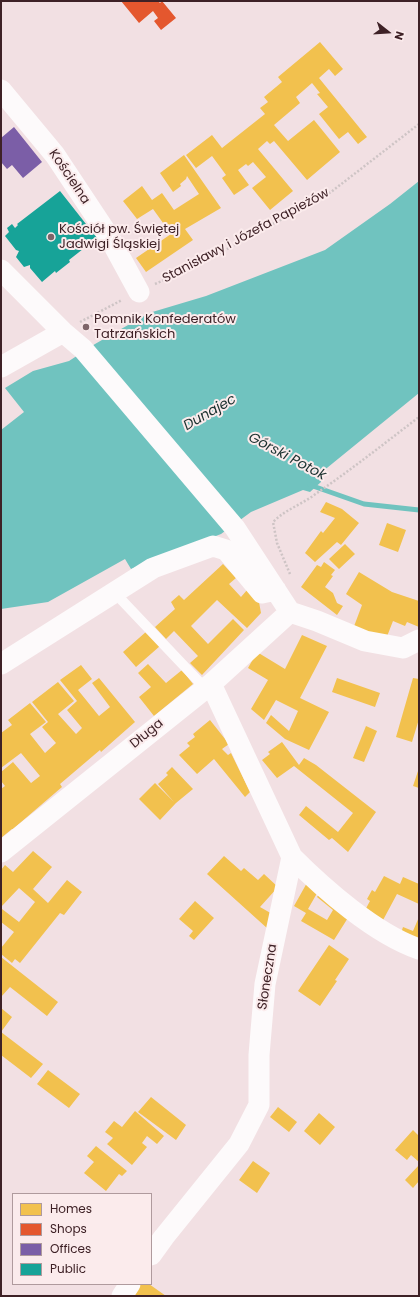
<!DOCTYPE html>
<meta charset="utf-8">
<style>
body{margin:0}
#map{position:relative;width:420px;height:1297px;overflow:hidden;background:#f2e0e3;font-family:Poppins,sans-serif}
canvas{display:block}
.frame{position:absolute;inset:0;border:2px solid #3e2126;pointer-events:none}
.legend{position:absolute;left:12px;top:1193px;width:140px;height:92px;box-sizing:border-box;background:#fbebec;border:1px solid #af9a9d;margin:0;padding:5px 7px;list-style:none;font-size:12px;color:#3e2126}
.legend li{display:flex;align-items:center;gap:8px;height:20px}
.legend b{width:20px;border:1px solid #af9a9d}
.north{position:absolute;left:368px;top:12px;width:40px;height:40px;-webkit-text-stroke:3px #fbebec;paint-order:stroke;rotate:107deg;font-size:11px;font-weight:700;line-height:16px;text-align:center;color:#3e2126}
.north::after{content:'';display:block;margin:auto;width:14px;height:18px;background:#3e2126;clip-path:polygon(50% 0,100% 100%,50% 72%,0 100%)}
</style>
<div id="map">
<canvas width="420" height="1297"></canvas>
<div class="frame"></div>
<ul class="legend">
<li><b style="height:11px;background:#f2c14e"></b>Homes</li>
<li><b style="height:11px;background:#e4572e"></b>Shops</li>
<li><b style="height:11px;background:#7b5ea7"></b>Offices</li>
<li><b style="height:11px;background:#17a398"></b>Public</li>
</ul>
<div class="north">N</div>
</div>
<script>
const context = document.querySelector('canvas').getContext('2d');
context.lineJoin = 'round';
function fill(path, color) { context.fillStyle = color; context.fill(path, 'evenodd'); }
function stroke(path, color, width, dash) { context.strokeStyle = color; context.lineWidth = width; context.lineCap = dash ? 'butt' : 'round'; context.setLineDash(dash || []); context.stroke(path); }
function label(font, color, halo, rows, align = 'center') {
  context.font = font + ' Poppins,sans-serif'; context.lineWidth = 4; context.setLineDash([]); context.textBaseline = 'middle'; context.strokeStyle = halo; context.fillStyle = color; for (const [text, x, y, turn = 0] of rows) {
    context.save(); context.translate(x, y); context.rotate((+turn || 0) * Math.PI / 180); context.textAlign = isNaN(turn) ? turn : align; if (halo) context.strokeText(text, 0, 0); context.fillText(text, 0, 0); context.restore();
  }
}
const water = new Path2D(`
 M419,181V393L322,472L321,482L310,492L303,490L251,512L221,534L131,569L125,559L48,602L1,609V430L24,412L5,388L33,371L69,361L95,344L149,313L206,296L325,250L390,204Z`);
const homes = new Path2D(`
 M320,42L343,69L335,76L329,69L319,78L367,137L358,144L348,132L339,139L319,114L328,107L317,94L320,93L312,83L296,97L300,103L274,125L288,141L314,120L340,152L307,180L274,141L270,144L267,141L258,149L293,191L270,210L252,188L266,177L253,162L248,166L246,164L238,170L249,185L234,195L222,178L226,175L212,156L196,168L186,155L212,135L222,148L265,114L260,108L268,102L264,97L282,82L278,77Z
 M184,155L221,208L185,229L193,240L146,272L136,258L171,234L153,209L137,219L123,201L142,186L152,200L162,193L174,210L199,194L187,176L186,179L180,184L181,186L173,192L160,173Z
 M326,502L342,509L359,523L341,545L337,542L315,562L305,553L321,531L323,533L335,518L320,512Z
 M387,523L406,530L398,552L379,545Z
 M345,544L355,554L339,569L329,559Z
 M324,562L335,570L331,575L333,576L325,587L333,593L337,603L343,606L337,615L301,587L317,565L321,567Z
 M223,564L236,578L229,584L241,597L247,590L259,602L261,613L247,628L217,600L191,626L208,644L233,619L244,630L202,675L190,663L198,656L174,631L166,639L155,627L175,609L171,602L179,595L184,600Z
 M359,572L392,592L419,601V627L407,622L405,626L393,621L386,639L353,629L362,605L346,594Z
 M147,631L160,646L136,667L123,652Z
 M302,635L327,646L300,698L329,712L309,750L285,739L266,723L271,715L289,731L298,711L276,700L264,720L251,709L268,680L248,668L257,652L285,669Z
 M148,664L166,683L182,670L193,684L154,716L139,697L151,687L138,673Z
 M81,665L92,679L78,690L99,716L110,707L92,683L99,678L135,722L101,752L100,750L60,784L62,787L13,829H12L1,838V789L5,786L1,781V772L13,762L31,783L40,776L21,753L1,768V733L12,725L8,720L30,703L46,722L30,734L45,753L56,743L42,727L48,722L32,702L58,682L74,701L58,714L76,734L82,728L67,710L77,701L60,680Z
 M337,678L380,693L375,707L332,692Z
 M413,678L419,679V719L412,742L396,737Z
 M210,720L229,744L222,749L228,755L231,753L250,792L245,797L214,759L197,774L179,755L190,746L187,743L195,737L193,734Z
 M366,726L377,731L364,762L353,758Z
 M282,742L299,765L304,758L316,765L376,812L348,852L332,838L329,840L299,815L306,806L338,832L353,813L294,766L277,778L262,760L270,754L268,752Z
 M172,767L193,789L176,803L160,820L139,799L155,783L174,802L158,784L168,775L166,773Z
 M419,768V788L413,786Z
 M33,851L52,867L33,889L48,903L67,880L82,892L64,915L60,913L20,963L15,959L12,963L1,954V948L14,932L1,922V911L2,909L19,922L35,902L19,888L1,907V870L5,865L13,872Z
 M224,856L241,871L244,868L258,880L264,874L278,887L260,907L274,915L268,929L207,874Z
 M384,876L400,884L403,877L419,884V904L397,894L382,922L364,912L370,901L367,899L372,890L375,892Z
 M308,881L320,888L308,909L327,920L333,910L317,897L322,890L351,913L334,940L301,921L306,913L294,906Z
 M195,901L214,918L194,940L189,936L193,931L179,919Z
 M419,917V942L401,933L403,927L413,931Z
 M329,945L349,959L335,980L337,981L320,1006L298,991Z
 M1,957L58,1002L47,1016L10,987L1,997Z
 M1,1008L12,1017L1,1032Z
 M1,1032L43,1064L31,1078L1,1055Z
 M48,1070L80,1094L69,1108L37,1084Z
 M151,1097L186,1125L176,1140L138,1112Z
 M278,1107L297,1122L289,1132L270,1117Z
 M135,1111L164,1136L157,1144L147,1136L142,1143L147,1147L132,1165L107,1144L113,1138L105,1132L114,1121L122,1127Z
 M319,1113L335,1127L320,1145L304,1131Z
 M413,1130L419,1136V1162L411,1155L407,1160L395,1150Z
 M96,1146L127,1171L122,1176L119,1174L106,1191L84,1173L94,1162L87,1156Z
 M253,1161L270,1173L257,1193L239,1180Z
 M419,1165V1181L413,1188L405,1180Z
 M140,1284H149L166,1296H132Z`);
const shops = new Path2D(`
 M121,1H158L160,3L162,1L176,18L161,30L154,21L158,18L153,11L139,23Z`);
const offices = new Path2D(`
 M14,127L42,162L23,178L12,165L7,169L1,162V138Z`);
const public = new Path2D(`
 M60,191L97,238L69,260L70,262L56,273L55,271L42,282L30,268V265L24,267L16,257L19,251L16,250L5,236L9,232L7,228L12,224L15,228L18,225L17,224Z`);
const stream = new Path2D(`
 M310,485L364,504L419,510`);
const path = new Path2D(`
 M155,284L200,264L331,192L419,124
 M80,322L122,300
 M290,574L277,543L273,522C286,509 303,504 317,493C352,469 385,443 419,417`);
const service = new Path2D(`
 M114,592L205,688`);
const minor = new Path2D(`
 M1,90L55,155L108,235L139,292
 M1,270L63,332L83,349L235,528L290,612
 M1,367L63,332
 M290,612L317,621L365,641L403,648L419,640
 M1,664L153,568L213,546L226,550L262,593L276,590
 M1,852L211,684L290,612
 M292,857C324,889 375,934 419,949
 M151,1255L164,1237L239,1144L259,1105V1055L265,984L292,857L211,684
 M122,1296L130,1284`);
const markers = [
 [51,237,4,"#7d6468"],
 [86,327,4,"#7d6468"]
];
const streetNames = [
 ["Kościelna",69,177,56],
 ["Stanisławy i Józefa Papieżów",246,236,-28],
 ["Długa",147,734,-39],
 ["Słoneczna",268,977,-81]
];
const poiNames = [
 ["Kościół pw. Świętej",59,230],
 ["Jadwigi Śląskiej",59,245],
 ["Pomnik Konfederatów",94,320],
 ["Tatrzańskich",94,335]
];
const waterNames = [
 ["Dunajec",210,413,-30],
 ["Górski Potok",287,457,28]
];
fill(water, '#70c3bf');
fill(homes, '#f2c14e');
fill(shops, '#e4572e');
fill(offices, '#7b5ea7');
fill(public, '#17a398');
stroke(stream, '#70c3bf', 5);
stroke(path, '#cec4c5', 2.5, [2, 2]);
stroke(service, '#fdfafb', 10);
stroke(minor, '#fdfafb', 21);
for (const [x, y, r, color] of markers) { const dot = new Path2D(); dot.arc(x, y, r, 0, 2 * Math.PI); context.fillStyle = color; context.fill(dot); stroke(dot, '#fbebec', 1.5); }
label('13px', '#3e2126', '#fbebec', streetNames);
label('13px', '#3e2126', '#fbebec', poiNames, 'left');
label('italic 14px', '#1b312f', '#fbebec', waterNames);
</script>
